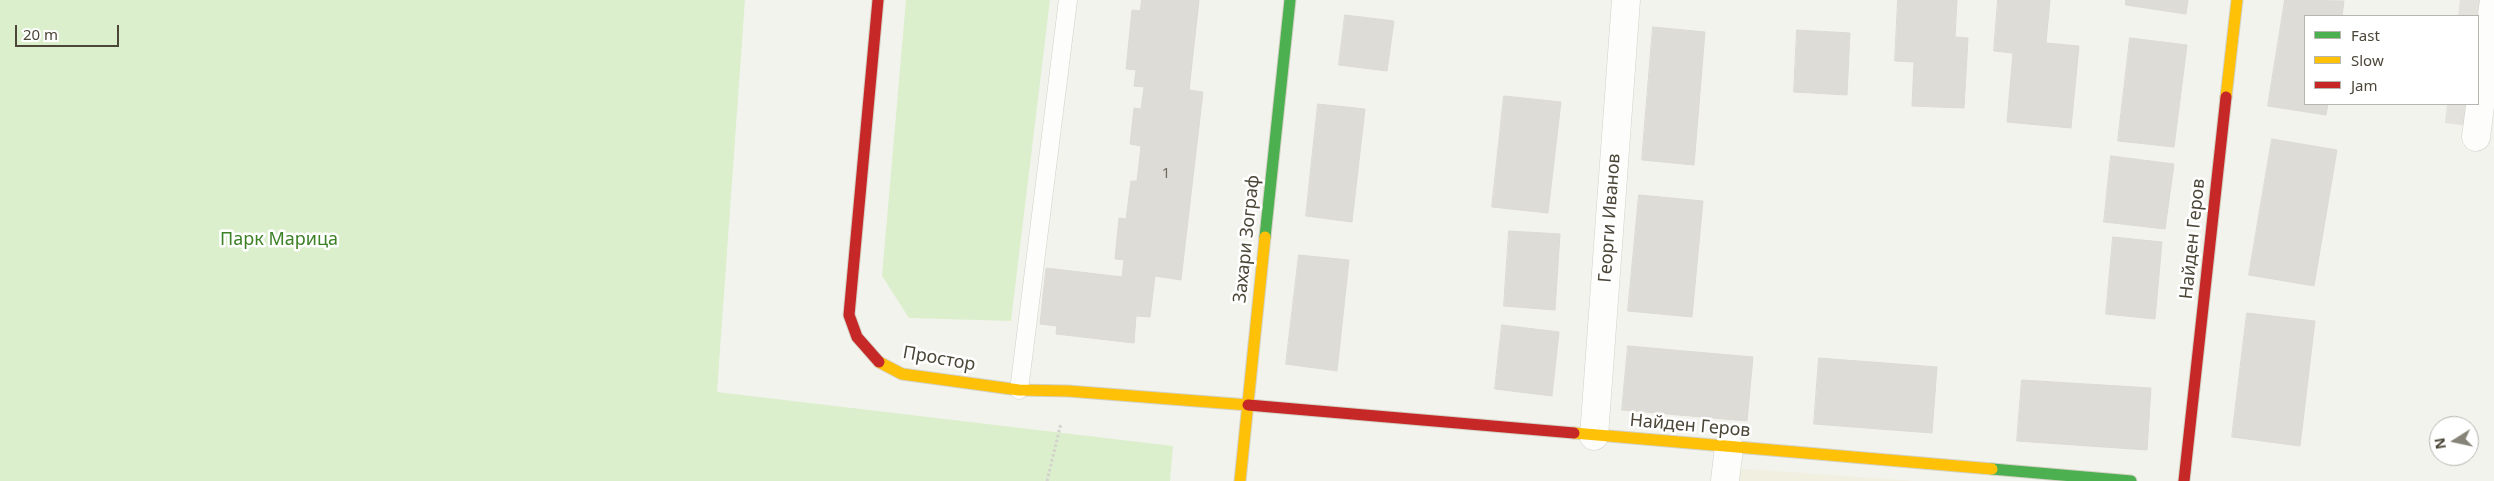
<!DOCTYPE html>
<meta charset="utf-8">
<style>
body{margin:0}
#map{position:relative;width:2494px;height:481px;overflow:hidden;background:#f3f3ee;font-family:"Noto Sans",sans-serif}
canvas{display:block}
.legend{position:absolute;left:2304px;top:15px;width:175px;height:90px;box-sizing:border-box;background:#fff;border:1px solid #b7b5af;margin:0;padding:6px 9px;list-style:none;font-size:15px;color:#4b4638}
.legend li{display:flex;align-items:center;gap:10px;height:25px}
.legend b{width:25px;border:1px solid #b7b5af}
.north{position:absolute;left:2429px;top:416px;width:50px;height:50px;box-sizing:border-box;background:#fff;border:1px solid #b7b5af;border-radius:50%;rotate:260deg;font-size:14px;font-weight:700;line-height:20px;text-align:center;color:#4b4638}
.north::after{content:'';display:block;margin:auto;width:18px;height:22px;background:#868378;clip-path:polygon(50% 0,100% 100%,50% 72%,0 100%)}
.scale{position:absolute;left:15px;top:25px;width:104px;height:22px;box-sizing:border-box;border:2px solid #4b4638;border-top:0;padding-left:6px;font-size:15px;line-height:18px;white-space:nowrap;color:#4b4638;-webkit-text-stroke:4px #fff;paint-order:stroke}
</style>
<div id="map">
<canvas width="2494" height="481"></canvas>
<ul class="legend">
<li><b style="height:6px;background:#4caf50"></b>Fast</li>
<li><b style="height:6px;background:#ffc107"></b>Slow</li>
<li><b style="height:6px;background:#c62828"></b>Jam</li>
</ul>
<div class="north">N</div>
<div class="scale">20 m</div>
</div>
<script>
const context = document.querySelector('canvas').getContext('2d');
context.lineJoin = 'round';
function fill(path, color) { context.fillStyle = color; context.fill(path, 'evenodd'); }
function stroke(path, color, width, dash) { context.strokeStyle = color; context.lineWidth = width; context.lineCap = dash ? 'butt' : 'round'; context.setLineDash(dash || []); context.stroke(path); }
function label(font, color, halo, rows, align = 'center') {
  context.font = font + ' "Noto Sans",sans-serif'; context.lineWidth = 5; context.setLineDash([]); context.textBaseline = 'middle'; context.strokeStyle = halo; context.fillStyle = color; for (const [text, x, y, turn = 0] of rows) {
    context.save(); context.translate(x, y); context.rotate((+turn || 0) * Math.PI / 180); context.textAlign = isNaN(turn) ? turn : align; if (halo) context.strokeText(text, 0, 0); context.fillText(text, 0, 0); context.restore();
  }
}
const education = new Path2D(`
 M1734,468L1915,481H1733Z`);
const green = new Path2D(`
 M0,0H745L717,392L1173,446L1170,481H0Z
 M906,0H1050L1011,321L909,318L882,276Z`);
const parking = new Path2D(`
 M2460,0H2494L2485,128L2445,123L2447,104H2478V16H2458Z`);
const building = new Path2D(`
 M1142,0H1199L1189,90L1203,92L1181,280L1155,276L1150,317L1136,316L1134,343L1056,334L1057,326L1040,324L1046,268L1122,277L1124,260L1115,259L1119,218L1126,219L1131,181H1137L1141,146L1130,144L1134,108L1141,109L1144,87L1134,86L1136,70L1126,69L1132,10L1140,11Z
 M1898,0H1957L1955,37L1968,38L1964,108L1912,106L1914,62L1895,61Z
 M1998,0H2050L2046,43L2079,46L2071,128L2007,122L2013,53L1994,51Z
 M2126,0H2188L2186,14L2126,5Z
 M2285,0L2344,1L2342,16H2305V104H2328L2326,115L2268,106Z
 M1345,15L1394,21L1387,71L1339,65Z
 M1653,27L1705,32L1694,165L1642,160Z
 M1797,30L1850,33L1847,95L1794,92Z
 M2130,38L2187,45L2174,147L2118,141Z
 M1504,96L1561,102L1548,213L1492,207Z
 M1318,104L1365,109L1352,222L1306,216Z
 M2272,139L2337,150L2314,286L2249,275Z
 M2111,156L2174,164L2165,229L2104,222Z
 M1639,195L1703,201L1692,317L1628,311Z
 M1509,231L1560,234L1555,310L1504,306Z
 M2113,237L2162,242L2155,319L2106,314Z
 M1299,255L1349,260L1337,371L1286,364Z
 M2247,313L2315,321L2300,446L2232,437Z
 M1502,325L1559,332L1552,396L1495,389Z
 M1628,346L1753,357L1747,421L1622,410Z
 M1819,358L1937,367L1932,433L1814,424Z
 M2022,380L2151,388L2147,450L2017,441Z`);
const path = new Path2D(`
 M1047,481L1061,423`);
const lane = new Path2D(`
 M1019,390L1068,0`);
const street = new Path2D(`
 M2476,137L2494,0
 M1594,436L1626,0
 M1725,481L1729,447`);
const fast = new Path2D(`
 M1265,237L1290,0
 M1992,469L2131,481`);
const slow = new Path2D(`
 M2226,97L2237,0
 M879,362L902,374L1019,390L1068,391L1248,405
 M1574,433L1992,469
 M1240,481L1265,237`);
const jam = new Path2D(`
 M878,0L849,315L857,337L879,362
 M1248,405L1574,433
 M2184,481L2226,97`);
const numberNames = [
 ["1",1166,174]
];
const streetNames = [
 ["Георги Иванов",1610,218,-86],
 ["Захари Зограф",1247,239,-84],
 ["Найден Геров",2193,239,-84],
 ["Простор",939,359,10],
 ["Найден Геров",1690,426,5]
];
const parkNames = [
 ["Парк Марица",279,240]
];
fill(education, '#f1efe0');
fill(green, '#dcefcd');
fill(parking, '#e3e2dc');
fill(building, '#dddcd6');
stroke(building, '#dcdad3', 1);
stroke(lane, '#d1d1cb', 19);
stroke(street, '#d1d1cb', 29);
stroke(fast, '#d3d1c4', 13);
stroke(slow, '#d3d1c4', 13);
stroke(jam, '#d3d1c4', 13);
stroke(path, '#d3d2cc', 3, [2.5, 2.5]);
stroke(lane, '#fdfdfc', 18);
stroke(street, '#fdfdfc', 28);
stroke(fast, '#4caf50', 11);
stroke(slow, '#ffc107', 11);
stroke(jam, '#c62828', 11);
label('15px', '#706c60', null, numberNames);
label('18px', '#4b4638', '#fff', streetNames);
label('18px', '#3d8127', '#fff', parkNames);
</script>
